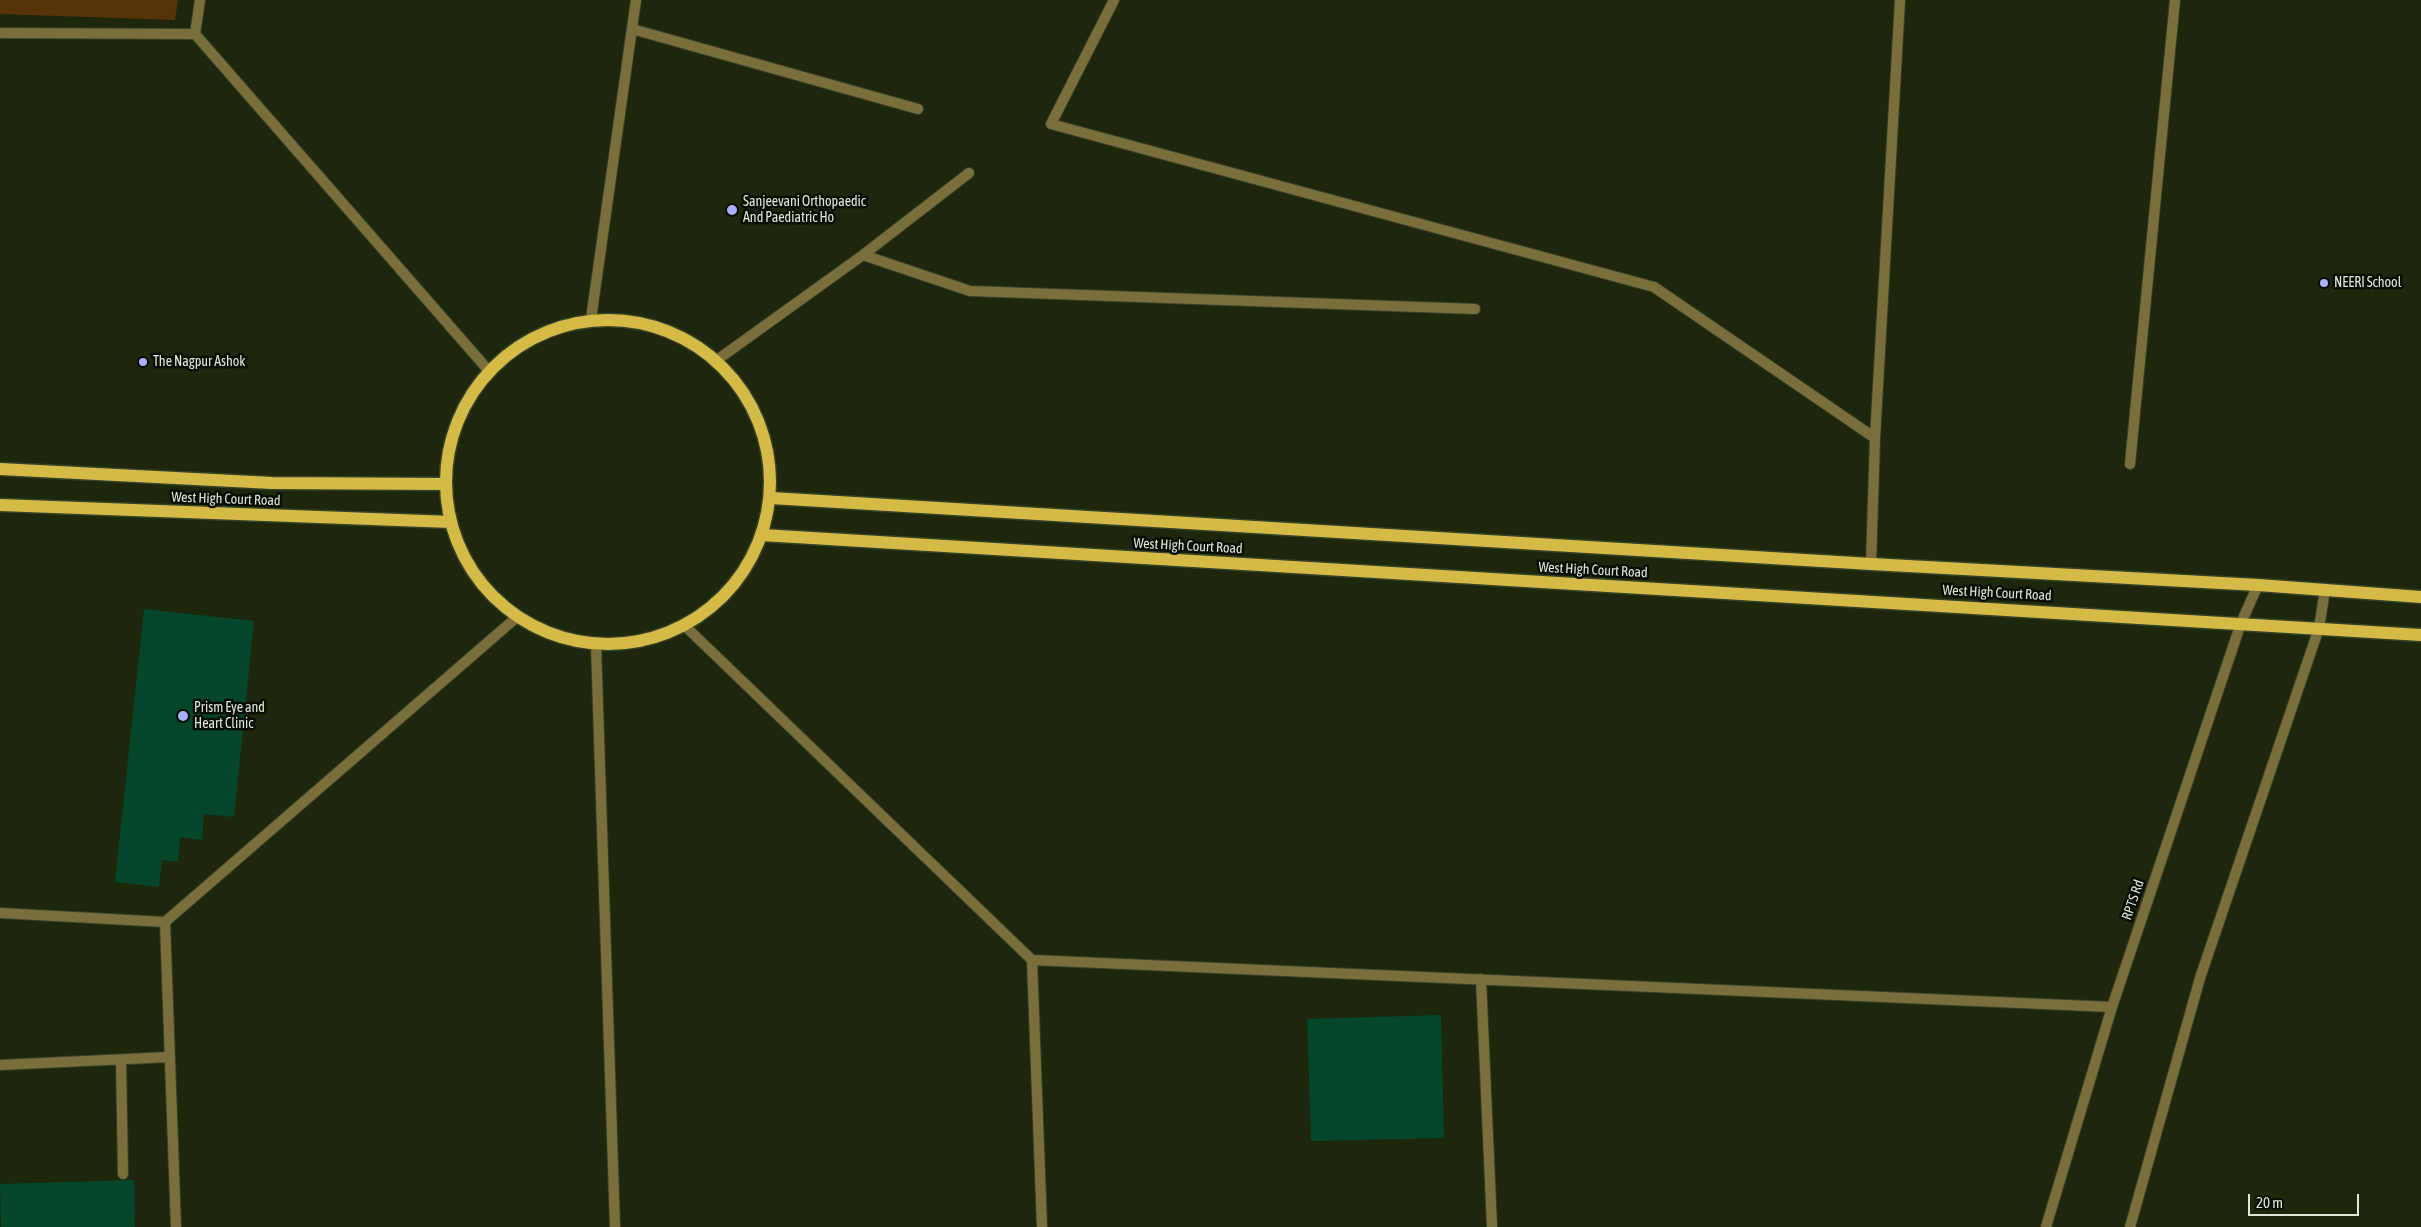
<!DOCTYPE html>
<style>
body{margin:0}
#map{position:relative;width:2421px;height:1227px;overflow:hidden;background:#1c270c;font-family:"Asap Condensed",sans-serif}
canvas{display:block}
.scale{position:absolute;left:2248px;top:1194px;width:111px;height:22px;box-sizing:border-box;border:2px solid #dee6d5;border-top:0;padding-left:6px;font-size:15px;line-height:18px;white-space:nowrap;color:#dee6d5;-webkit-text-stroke:4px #090e04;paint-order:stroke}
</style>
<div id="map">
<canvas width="2421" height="1227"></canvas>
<div class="scale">20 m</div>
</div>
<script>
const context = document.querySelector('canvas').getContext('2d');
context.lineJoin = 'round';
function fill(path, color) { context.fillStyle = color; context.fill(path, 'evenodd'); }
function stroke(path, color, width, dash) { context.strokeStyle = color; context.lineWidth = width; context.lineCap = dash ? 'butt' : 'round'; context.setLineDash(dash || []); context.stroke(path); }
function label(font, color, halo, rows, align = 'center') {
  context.font = font + ' "Asap Condensed",sans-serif'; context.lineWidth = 5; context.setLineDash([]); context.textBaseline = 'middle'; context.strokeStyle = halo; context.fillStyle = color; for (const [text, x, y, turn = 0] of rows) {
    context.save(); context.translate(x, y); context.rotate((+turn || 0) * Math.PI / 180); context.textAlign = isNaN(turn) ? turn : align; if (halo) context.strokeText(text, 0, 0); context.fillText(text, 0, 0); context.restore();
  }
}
const green = new Path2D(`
 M0,0H178L175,20L0,14Z`);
const building = new Path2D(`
 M144,609L254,621L234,817L204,814L202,840L180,837L178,862L162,860L159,887L115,882Z
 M1441,1015L1444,1138L1311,1141L1307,1019Z
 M134,1180L135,1227H1L0,1184Z`);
const service = new Path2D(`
 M1114,0L1051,124L1654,287L1875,438
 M2130,464L2175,0
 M1871,564L1875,438L1900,0`);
const minor = new Path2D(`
 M632,29L918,109
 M0,33L195,34L489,371
 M195,34L200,0
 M863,255L970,291L1475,309
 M591,319L636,0
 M717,360L863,255L969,173
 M685,626L1032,960L2112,1007
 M596,645L615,1227
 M0,913L165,922
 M1032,960L1042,1227
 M1481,979L1492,1227
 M121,1060L123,1174
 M0,1065L170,1057
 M176,1227L165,922L517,617`);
const tertiary = new Path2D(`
 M2046,1227L2112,1007L2241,623L2258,585
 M2130,1227L2200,978L2319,628L2325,590`);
const primary = new Path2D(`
 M446 482a162 162 0 1 1 324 0a162 162 0 1 1-324 0Z
 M0,469L272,483L446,484
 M771,498L1871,564L2258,585L2421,597
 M0,505L451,522
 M762,535L2421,635`);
const markers = [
 [732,210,6,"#aab0fc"],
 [2324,283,5,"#aab0fc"],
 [143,362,5,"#aab0fc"],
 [183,716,6,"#aab0fc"]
];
const poiNames = [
 ["Sanjeevani Orthopaedic",743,202],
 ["And Paediatric Ho",743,218],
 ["NEERI School",2334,283],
 ["The Nagpur Ashok",153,362],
 ["Prism Eye and",194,708],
 ["Heart Clinic",194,724]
];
const streetNames = [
 ["West High Court Road",226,499,2],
 ["West High Court Road",1188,546,3],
 ["West High Court Road",1593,570,3],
 ["West High Court Road",1997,593,3],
 ["RPTS Rd",2133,900,-71]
];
fill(green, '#563408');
fill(building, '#05472b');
stroke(service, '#374228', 12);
stroke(minor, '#374228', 12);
stroke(tertiary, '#374228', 12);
stroke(primary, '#374228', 15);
stroke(service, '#7a6f3c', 10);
stroke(minor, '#7a6f3c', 10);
stroke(tertiary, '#7a6f3c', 10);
stroke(primary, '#d4bb47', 12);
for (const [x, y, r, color] of markers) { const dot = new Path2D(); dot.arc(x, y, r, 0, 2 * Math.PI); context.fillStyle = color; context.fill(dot); stroke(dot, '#090e04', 2); }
label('14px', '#dee6d5', '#090e04', poiNames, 'left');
label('14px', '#dee6d5', '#090e04', streetNames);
</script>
